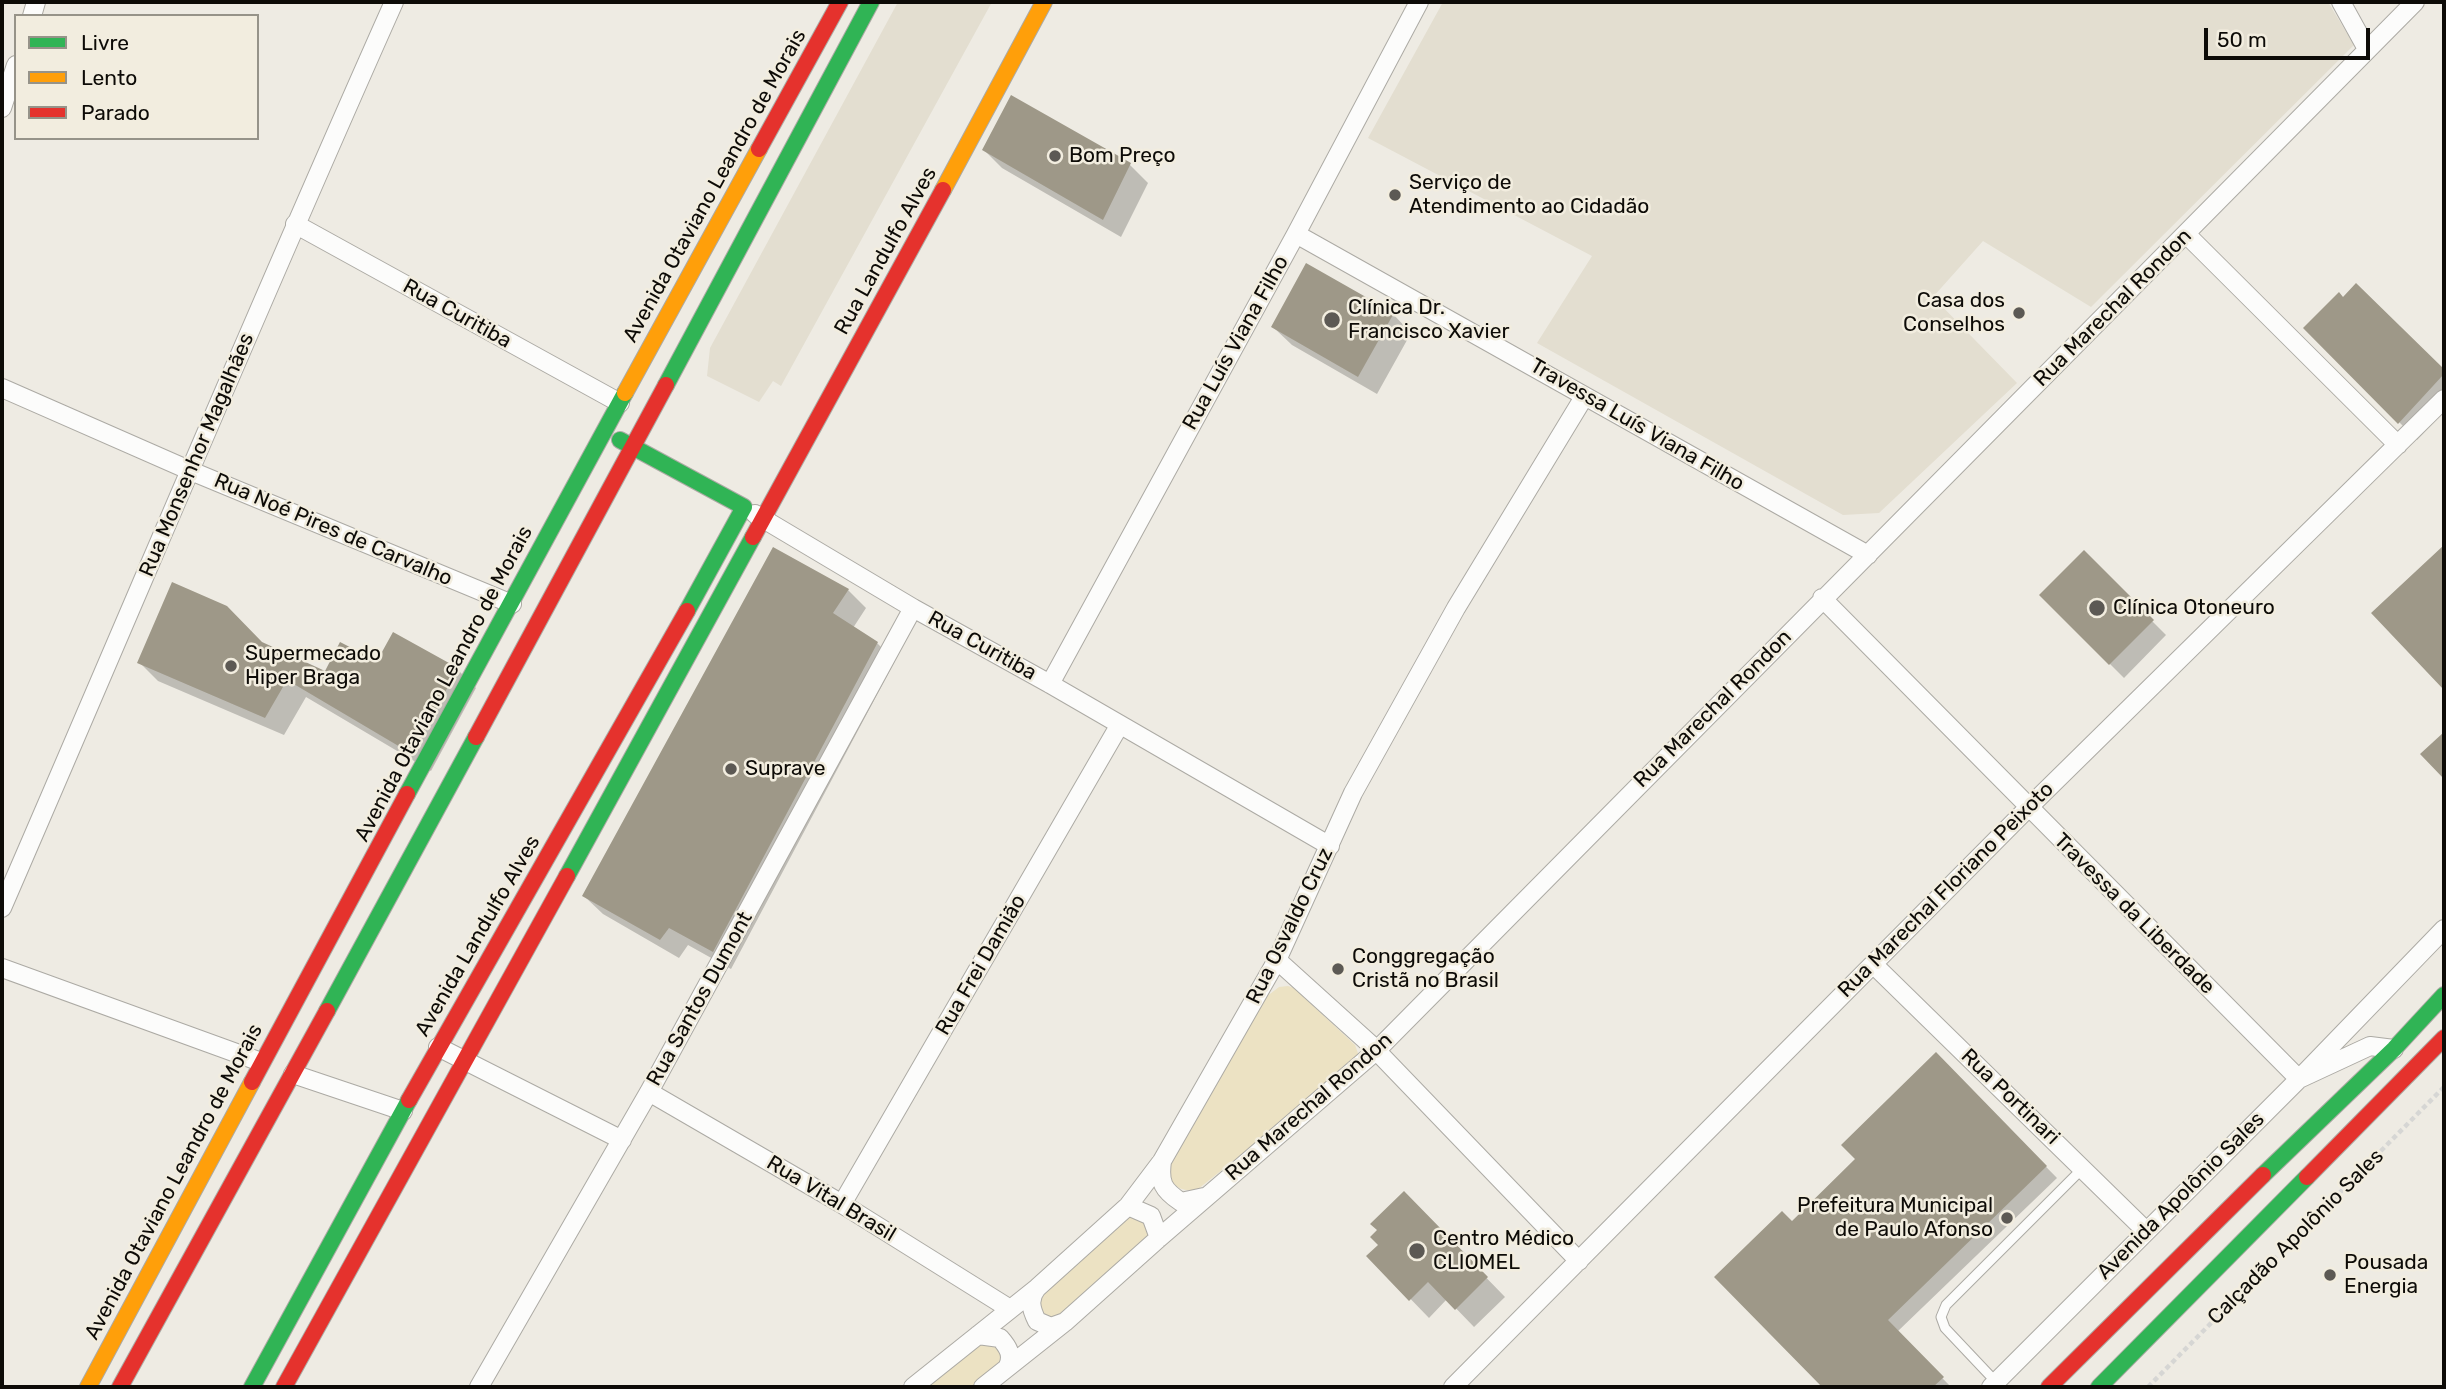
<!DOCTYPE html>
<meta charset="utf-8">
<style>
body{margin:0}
#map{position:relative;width:2446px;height:1389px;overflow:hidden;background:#eeebe3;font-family:Rubik,sans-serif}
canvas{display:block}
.frame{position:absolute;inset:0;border:4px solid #0d0b07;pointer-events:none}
.legend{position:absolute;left:14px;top:14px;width:245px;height:126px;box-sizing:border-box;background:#f2eddf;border:2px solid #969389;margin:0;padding:9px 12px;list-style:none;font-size:21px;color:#0d0b07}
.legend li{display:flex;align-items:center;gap:14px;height:35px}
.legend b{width:35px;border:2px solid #969389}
.scale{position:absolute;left:2204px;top:28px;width:166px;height:32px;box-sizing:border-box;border:4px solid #0d0b07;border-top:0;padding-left:9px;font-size:21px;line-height:24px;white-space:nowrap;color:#0d0b07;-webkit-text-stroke:5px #f2eddf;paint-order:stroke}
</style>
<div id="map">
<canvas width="2446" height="1389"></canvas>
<div class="frame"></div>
<ul class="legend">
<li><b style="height:9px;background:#30b455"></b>Livre</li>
<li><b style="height:9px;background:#ff9f0a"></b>Lento</li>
<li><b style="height:9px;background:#e5322d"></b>Parado</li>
</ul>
<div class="scale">50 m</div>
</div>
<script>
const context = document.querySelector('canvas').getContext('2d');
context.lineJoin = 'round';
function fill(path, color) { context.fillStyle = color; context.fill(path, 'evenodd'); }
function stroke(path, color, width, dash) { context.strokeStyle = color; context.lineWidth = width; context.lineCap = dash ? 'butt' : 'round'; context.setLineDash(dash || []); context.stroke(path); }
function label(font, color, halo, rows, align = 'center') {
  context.font = font + ' Rubik,sans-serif'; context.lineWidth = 5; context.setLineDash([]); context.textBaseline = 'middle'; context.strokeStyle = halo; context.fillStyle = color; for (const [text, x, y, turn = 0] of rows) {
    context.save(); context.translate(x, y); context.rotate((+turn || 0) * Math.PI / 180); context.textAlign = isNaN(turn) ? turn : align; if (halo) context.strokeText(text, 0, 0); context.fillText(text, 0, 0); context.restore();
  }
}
const built = new Path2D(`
 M898,2H992L781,386L773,381L759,402L707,376L710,348Z
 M1443,2H2328L2354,45L2091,307L1983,241L1933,297L2017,383L1879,513L1843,515L1537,343L1592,256L1368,138Z`);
const green = new Path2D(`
 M1288,986L1294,988L1355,1045L1359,1056L1352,1067L1198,1189C1180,1194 1169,1184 1166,1166L1266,997L1279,987Z
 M1126,1213L1144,1217L1151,1235L1059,1316L1053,1318L1042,1314L1034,1295Z
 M981,1335L1011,1351L986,1387H916Z`);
const shadow = new Path2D(`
 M1012,98L1130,165L1148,183L1121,237L1002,168L984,150Z
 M2356,285L2444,371V412L2417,440L2305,328L2344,299Z
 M1393,314L1411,333L1377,394L1292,345L1273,327Z
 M2444,547V687L2374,613Z
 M2084,553L2166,635L2124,678L2041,595Z
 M848,590L866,608L853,628L877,643L895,661L731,969L688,945L679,958L603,914L584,896Z
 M394,634L457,669L476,688L431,771L306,697L284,735L158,681L139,662L262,644L326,673L378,664Z
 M1936,1055L2057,1178L1897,1332L1951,1387H1824L1717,1277L1792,1223L1857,1159Z
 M1404,1193L1505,1297L1474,1327L1447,1299L1429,1318L1369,1256L1380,1245Z`);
const building = new Path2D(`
 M1011,95L1131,163L1103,220L982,150Z
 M1306,263L1394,313L1358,377L1271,327Z
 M2356,283L2444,369V374L2398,424L2303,328L2339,292L2343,297Z
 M2444,545V690L2371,613Z
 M773,547L849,589L833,613L878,642L713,952L669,928L660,940L582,896Z
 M2084,550L2154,620L2109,665L2039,595Z
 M172,582L227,606L262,642L325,671L340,642L377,661L393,632L458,668L412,754L287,680L265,718L137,663Z
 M2444,732V779L2420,754Z
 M1936,1052L2047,1166L1888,1320L1944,1377L1933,1387H1822L1714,1277L1782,1211L1792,1221L1855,1159L1841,1145Z
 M1404,1191L1488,1277L1455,1310L1428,1282L1409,1301L1366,1256L1378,1245L1370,1237L1377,1230L1370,1224Z`);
const path = new Path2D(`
 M2148,1387L2444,1087`);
const lane = new Path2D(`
 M1996,1382L1945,1328L1941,1317L1946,1305L2082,1169`);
const street = new Path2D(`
 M2341,2L2367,49
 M32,16L36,2
 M2,108L16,65
 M295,224L620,403
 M1296,234L1868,555
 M2187,235L2398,445
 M2,388L191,471L512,604
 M755,514L913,608L1050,684L1330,846
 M1822,598L2299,1079L2444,929
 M1050,684L1296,234L1419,2
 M2,908C133,606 260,302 394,2
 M1277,960L1370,1044L1579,1261
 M1873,964L2146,1231
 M2,968L261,1062
 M438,1047L622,1140
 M293,1074L403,1111
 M649,1092L842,1204L1010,1309
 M1162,1161C1159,1183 1163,1190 1181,1202L1204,1197
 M842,1204L1119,726
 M1128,1206L1151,1216L1159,1238
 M1037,1288C1028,1299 1031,1309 1037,1321L1051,1327L1065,1322
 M978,1335L1000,1338C1008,1347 1013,1355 1008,1366
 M479,1387L649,1092L913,608
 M913,1387L1037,1288L1128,1206L1162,1161L1277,960L1353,793L1456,608L1584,397
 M983,1387L1065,1322L1159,1238L1376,1051L2415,2
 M1453,1387L2028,808L2444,399
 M1991,1387L2299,1079L2370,1046L2394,1049`);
const fast = new Path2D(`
 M666,385L871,2
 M620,440L744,507L687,611
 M407,794L625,393
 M567,876L753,537
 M327,1011L476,737
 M2263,1175L2394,1049L2444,995
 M252,1387L409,1100
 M2099,1387L2307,1177`);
const slow = new Path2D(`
 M943,190L1044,2
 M625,393L759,149
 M88,1387L252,1082`);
const jam = new Path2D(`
 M759,149L840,2
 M753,537L943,190
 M476,737L666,385
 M252,1082L407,794
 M409,1100L687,611
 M2307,1177L2444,1038
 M120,1387L327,1011
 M284,1387L567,876
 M2049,1387L2263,1175`);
const markers = [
 [1055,156,7,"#5c5954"],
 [1395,195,7,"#5c5954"],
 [2019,313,7,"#5c5954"],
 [1332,320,9,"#5c5954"],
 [2097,608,9,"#5c5954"],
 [231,666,7,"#5c5954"],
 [731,769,7,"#5c5954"],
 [1338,969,7,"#5c5954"],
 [2007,1218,7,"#5c5954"],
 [1417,1251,9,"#5c5954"],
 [2330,1275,7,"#5c5954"]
];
const poiNames = [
 ["Bom Preço",1069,156],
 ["Serviço de",1409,183],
 ["Atendimento ao Cidadão",1409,207],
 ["Casa dos",2005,301,"right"],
 ["Conselhos",2005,325,"right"],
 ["Clínica Dr.",1348,308],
 ["Francisco Xavier",1348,332],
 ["Clínica Otoneuro",2113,608],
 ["Supermecado",245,654],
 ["Hiper Braga",245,678],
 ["Suprave",745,769],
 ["Conggregação",1352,957],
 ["Cristã no Brasil",1352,981],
 ["Prefeitura Municipal",1993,1206,"right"],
 ["de Paulo Afonso",1993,1230,"right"],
 ["Centro Médico",1433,1239],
 ["CLIOMEL",1433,1263],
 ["Pousada",2344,1263],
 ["Energia",2344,1287]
];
const streetNames = [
 ["Avenida Otaviano Leandro de Morais",715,186,-61],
 ["Rua Landulfo Alves",886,251,-61],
 ["Rua Marechal Rondon",2113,308,-45],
 ["Rua Curitiba",457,314,29],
 ["Rua Luís Viana Filho",1236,343,-61],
 ["Travessa Luís Viana Filho",1637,425,30],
 ["Rua Monsenhor Magalhães",197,455,-67],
 ["Rua Noé Pires de Carvalho",333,530,23],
 ["Rua Curitiba",982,646,29],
 ["Avenida Otaviano Leandro de Morais",444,684,-62],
 ["Rua Marechal Rondon",1713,709,-45],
 ["Rua Marechal Floriano Peixoto",1946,890,-45],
 ["Travessa da Liberdade",2134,914,45],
 ["Rua Osvaldo Cruz",1290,926,-64],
 ["Avenida Landulfo Alves",478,936,-60],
 ["Rua Frei Damião",981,965,-60],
 ["Rua Santos Dumont",700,999,-61],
 ["Rua Portinari",2010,1097,44],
 ["Rua Marechal Rondon",1309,1107,-41],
 ["Avenida Otaviano Leandro de Morais",174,1182,-62],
 ["Avenida Apolônio Sales",2181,1196,-45],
 ["Rua Vital Brasil",831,1199,31],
 ["Calçadão Apolônio Sales",2296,1237,-45]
];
fill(built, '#e3ded0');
fill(green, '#ece2c3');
fill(shadow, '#0003');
fill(building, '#9e9888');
stroke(lane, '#acaaa4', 11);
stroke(street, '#acaaa4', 20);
stroke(fast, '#acaaa4', 18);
stroke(slow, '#acaaa4', 18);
stroke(jam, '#acaaa4', 18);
stroke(path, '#d6d6d4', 4.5, [5, 3.5]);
stroke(lane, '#fcfcfb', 9);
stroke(street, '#fcfcfb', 18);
stroke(fast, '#30b455', 16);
stroke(slow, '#ff9f0a', 16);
stroke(jam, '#e5322d', 16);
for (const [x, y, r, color] of markers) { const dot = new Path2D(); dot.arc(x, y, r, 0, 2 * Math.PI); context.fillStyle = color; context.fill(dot); stroke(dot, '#f2eddf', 2.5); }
label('21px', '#0d0b07', '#f2eddf', poiNames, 'left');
label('21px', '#0d0b07', '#f2eddf', streetNames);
</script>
